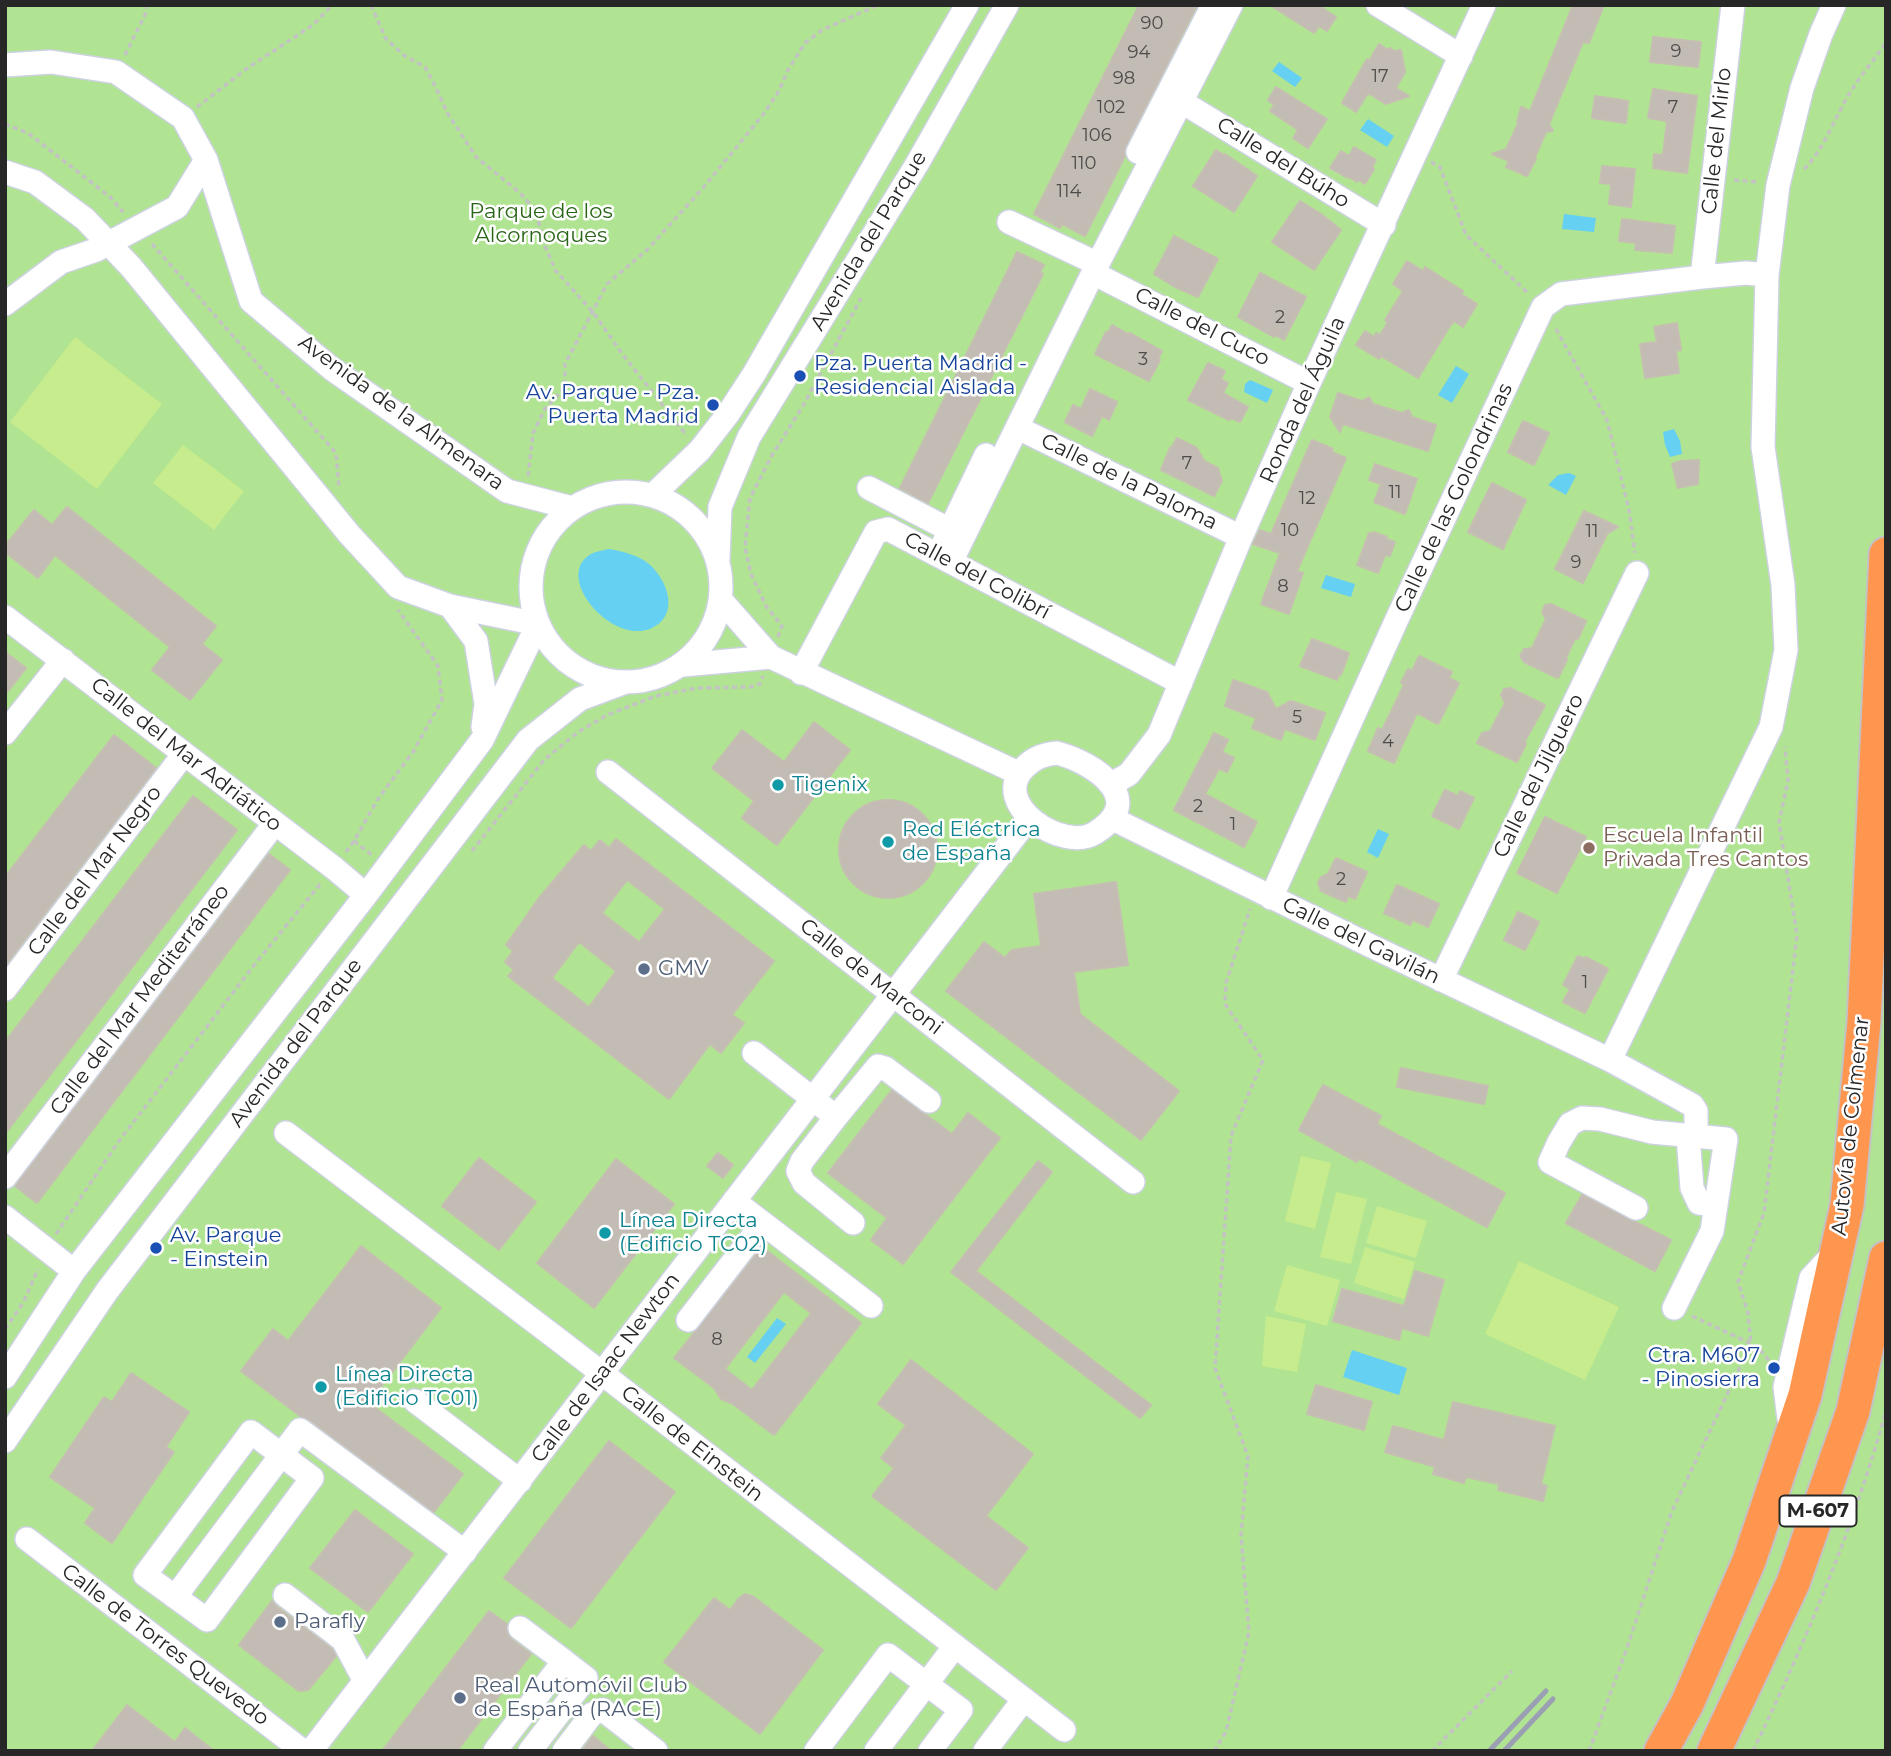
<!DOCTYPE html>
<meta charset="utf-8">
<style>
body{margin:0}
#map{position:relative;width:1891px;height:1756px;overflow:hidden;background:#ebe2d8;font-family:Montserrat,sans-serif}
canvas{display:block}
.frame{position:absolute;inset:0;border:7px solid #272727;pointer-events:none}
</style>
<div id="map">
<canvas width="1891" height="1756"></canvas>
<div class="frame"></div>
</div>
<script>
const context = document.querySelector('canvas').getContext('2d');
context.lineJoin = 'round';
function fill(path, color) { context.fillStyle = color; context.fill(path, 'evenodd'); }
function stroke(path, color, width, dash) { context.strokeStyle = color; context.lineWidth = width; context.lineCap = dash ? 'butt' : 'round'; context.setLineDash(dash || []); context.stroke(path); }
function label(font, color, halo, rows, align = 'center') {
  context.font = font + ' Montserrat,sans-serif'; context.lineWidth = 5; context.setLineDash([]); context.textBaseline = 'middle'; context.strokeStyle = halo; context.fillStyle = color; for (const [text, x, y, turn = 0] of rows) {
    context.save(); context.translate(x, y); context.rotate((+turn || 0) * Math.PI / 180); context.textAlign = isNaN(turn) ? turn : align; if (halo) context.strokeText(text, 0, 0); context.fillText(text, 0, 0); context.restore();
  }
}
const green = new Path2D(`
 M5,5H1886V1751H5Z`);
const pitch = new Path2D(`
 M75,337L162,404L97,489L10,422Z
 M183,445L244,491L214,530L153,483Z
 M1301,1156L1331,1163L1315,1229L1285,1221Z
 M1336,1192L1367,1199L1351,1264L1320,1257Z
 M1377,1206L1427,1221L1416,1258L1366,1243Z
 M1365,1247L1415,1262L1404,1299L1354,1283Z
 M1519,1261L1619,1307L1585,1380L1485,1334Z
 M1287,1265L1340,1280L1327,1326L1274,1311Z
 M1266,1316L1306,1324L1297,1372L1262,1366Z`);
const water = new Path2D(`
 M1279,62L1302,78L1295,87L1272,71Z
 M1368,119L1394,136L1387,147L1360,130Z
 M1564,214L1596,218L1594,232L1562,229Z
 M1456,366L1469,374L1452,403L1438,395Z
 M1250,380L1273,390L1267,403L1244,392L1245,384Z
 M1674,429L1680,441L1682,454L1670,457L1665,445L1663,432Z
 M1569,473L1576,476L1566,495L1548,485L1558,475Z
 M609,549C621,551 634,554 645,561C666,575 682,614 652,628C612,647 550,574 593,553C598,551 604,550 609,549Z
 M1326,575L1355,584L1351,597L1321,588Z
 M1378,829L1389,834L1378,858L1367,852Z
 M777,1318L786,1324L755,1363L747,1357Z
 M1352,1350L1407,1368L1399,1395L1343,1377Z`);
const building = new Path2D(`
 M1139,5H1197L1126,146L1125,156L1085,236L1062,224L1060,228L1034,214Z
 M1270,5H1318L1336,17L1327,31L1319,26L1314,33Z
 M1573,5H1604L1589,43L1583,42L1549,124L1553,131L1546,132L1535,157L1536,159L1527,176L1506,167L1509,161L1492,154L1506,149L1518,124L1517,122L1521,107L1530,111Z
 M1653,37L1701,42L1698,67L1650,62Z
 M1379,44L1388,50L1390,48L1394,51L1401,50L1405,72L1396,88L1409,96L1386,104L1368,93L1356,112L1342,103L1367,59L1369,61Z
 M1276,87L1327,119L1308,148L1293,138L1298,130L1270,111L1274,105L1268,100Z
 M1653,89L1697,96L1687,173L1653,168L1654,154L1663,155L1667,121L1648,118Z
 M1595,96L1628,101L1626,123L1592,118Z
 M1354,147L1376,160L1372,167L1374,169L1365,184L1359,180L1357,182L1349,177L1348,178L1330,168L1341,151L1349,156Z
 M1216,150L1224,155L1225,154L1257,176L1234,212L1193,186Z
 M1602,166L1635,169L1631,207L1609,204L1611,184L1600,183Z
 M1300,201L1321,214L1341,230L1314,270L1272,242Z
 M1622,219L1675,226L1672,253L1635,250L1636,243L1619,241Z
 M1174,236L1218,259L1198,297L1175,287L1154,274Z
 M1017,252L1044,265L1040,272L1043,274L928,503L900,488Z
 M1407,261L1423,271L1425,267L1463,291L1461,294L1477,304L1463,327L1454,321L1450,326L1418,378L1381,356L1379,359L1356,345L1365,331L1374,337L1376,333L1380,335L1388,322L1385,320L1403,291L1393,284Z
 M1260,273L1306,297L1284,340L1275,335L1274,337L1238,317Z
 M1677,323L1681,350L1676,351L1679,373L1645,378L1640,344L1657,342L1654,327Z
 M1112,325L1128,334L1130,333L1162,351L1158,359L1160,360L1149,381L1095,354L1106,332L1108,333Z
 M1208,363L1225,371L1221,379L1228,383L1223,393L1248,407L1240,422L1231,418L1229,420L1188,400Z
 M1090,389L1117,402L1109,420L1102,416L1092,436L1065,422L1073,405L1081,409Z
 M1338,393L1362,401L1369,397L1373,404L1402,413L1409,410L1412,417L1436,425L1428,451L1343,424L1340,432L1330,417Z
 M1523,421L1549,433L1534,465L1508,452Z
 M1177,438L1197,448L1204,461L1218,468L1222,481L1214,496L1161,470L1170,448L1172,447Z
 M1312,440L1333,449L1332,452L1346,458L1297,571L1303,573L1289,614L1261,604L1280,553L1253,544L1260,530L1271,534Z
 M1699,460L1698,484L1678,488L1672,464L1681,461Z
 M1375,464L1417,479L1405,514L1374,502L1381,484L1369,480Z
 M1492,483L1526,500L1503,549L1468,532Z
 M67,507L216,626L202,644L222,660L190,700L152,670L170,647L55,555L38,578L5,552V546L34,510L52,525Z
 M1584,511L1618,527L1607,534L1583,583L1555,569Z
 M1373,532L1387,537L1386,539L1395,542L1390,556L1385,555L1378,573L1357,565L1369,533L1372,534Z
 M1551,604L1586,621L1578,639H1575L1570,649L1566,658L1567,660L1558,678L1524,662L1520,656L1524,649L1532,648L1546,619L1542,612L1545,605Z
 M1312,639L1349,653L1341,675L1339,674L1337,680L1300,666Z
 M5,652L26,668L5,695Z
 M1419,656L1452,672L1449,678L1459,683L1438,724L1417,713L1394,763L1368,751L1378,728L1382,730L1404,685L1401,683L1408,669L1412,671Z
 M1233,680L1267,692L1276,709L1291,701L1325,713L1315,740L1285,729L1281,740L1252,728L1256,718L1225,706Z
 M1510,688L1545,705L1525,741L1526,744L1517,762L1477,743L1482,733L1490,731L1505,703L1501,695L1504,689Z
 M814,722L850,750L777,845L742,818L754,801L712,768L742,730L784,762Z
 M1214,733L1228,740L1222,752L1234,758L1227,772L1219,769L1205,794L1257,822L1244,847L1174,810Z
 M114,735L156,768L5,966V877Z
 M1445,790L1458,796L1460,791L1474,798L1459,829L1432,816Z
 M193,796L237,830L5,1134V1042Z
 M839 849a49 49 0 1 1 98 0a49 49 0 1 1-98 0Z
 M1545,817L1586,837L1557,893L1517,873Z
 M616,839L774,961L732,1015L744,1023L721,1053L710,1044L669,1099L508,976L514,970L505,962L513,951L506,945L539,898L584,845L591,851L600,840L609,848ZM627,880L665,909L639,942L602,913ZM579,942L616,971L589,1007L552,978Z
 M269,854L290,870L37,1203L15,1186Z
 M1336,858L1367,872L1355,899L1348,896L1346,902L1321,891L1318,883L1321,877L1328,874Z
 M1116,882L1128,965L1074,972L1080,1014L1179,1091L1141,1140L946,991L984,942L1005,958L1012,950L1041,946L1034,894Z
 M1397,885L1439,904L1428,927L1413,920L1410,925L1384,913Z
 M1518,912L1539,922L1525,950L1504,940Z
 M1578,956L1585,959L1586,957L1608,969L1585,1013L1563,1002L1570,989L1563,985Z
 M1401,1068L1488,1086L1484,1104L1397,1087Z
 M1323,1085L1381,1116L1377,1124L1505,1193L1487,1227L1359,1158L1357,1162L1299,1130Z
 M892,1090L952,1134L968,1113L1000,1138L903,1264L871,1240L887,1218L828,1173Z
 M718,1153L733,1165L723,1178L707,1166Z
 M479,1158L536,1202L499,1250L442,1206Z
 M616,1159L674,1204L594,1308L537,1263Z
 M1038,1161L1052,1172L976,1271L1151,1405L1140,1418L951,1272Z
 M1582,1195L1671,1240L1655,1271L1566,1223Z
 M361,1246L441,1308L369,1403L463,1474L434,1512L308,1419L300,1416L241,1371L273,1329L288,1341Z
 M762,1247L861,1323L774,1435L733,1404L721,1399L714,1388L674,1358ZM784,1292L811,1313L752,1390L725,1369Z
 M1415,1271L1444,1280L1428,1336L1402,1328L1399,1340L1333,1321L1342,1289L1404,1306Z
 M911,1360L1033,1454L986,1516L1028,1548L996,1590L872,1496L894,1468L881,1458L906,1425L878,1404Z
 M131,1373L189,1412L166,1447L174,1452L112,1543L85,1523L95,1508L50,1477L104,1397L112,1402Z
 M1316,1385L1372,1402L1364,1430L1307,1414Z
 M1453,1402L1555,1426L1541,1484L1547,1486L1543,1501L1498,1490L1499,1484L1466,1477L1464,1483L1433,1474L1435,1467L1385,1452L1393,1426L1444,1440Z
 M609,1441L675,1492L571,1628L504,1578Z
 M355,1510L413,1554L368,1612L310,1568Z
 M745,1594L754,1597L823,1650L760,1734L664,1662L714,1598L730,1610L739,1598Z
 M272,1601L276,1606L332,1649L336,1656L308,1690L300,1691L296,1689L239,1645Z
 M489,1611L507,1624V1633L511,1639L531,1654L457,1751H382Z
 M127,1705L175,1742L185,1728L214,1751H92Z
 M593,1736L611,1751H582Z`);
const path = new Path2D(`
 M371,5L386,39L405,56L425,67L436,88L448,114L476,157L520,193L536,211L544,244L556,271L593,312L623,355L687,436
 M125,55L145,15L147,5
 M197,107L249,67L313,25L332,5
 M5,124L28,133L110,197L123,212
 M1431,162L1440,167L1466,235L1528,293
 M1804,169C1825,149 1836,113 1853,88C1863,72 1876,58 1886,42
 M1734,180L1758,182
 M152,244L336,453L339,488
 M1556,329L1607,420L1629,510L1635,553
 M528,476L533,433L545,409L565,387V364L607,284L648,249L703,188L762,116L779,91L788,70L805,43L822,30L878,5
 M778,637L782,626L766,606L751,574L745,547L750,498L771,457L804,404L861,298
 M354,841L372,855
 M472,851L544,760L578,732L607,715L656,696L697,688L750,687L760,684L763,676
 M346,852L354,841L378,799L413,752L442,700L438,666L398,610
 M56,1234L119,1141L255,964L321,883
 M1692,1316L1758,1347L1771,1363
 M5,1329L23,1303L38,1269
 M1214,1751L1226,1732L1249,1632L1241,1535L1248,1456L1215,1368L1231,1136L1263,1060L1225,1004L1226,983L1250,909
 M1432,1751L1512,1671
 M1589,1751L1627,1648L1672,1511L1751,1344L1748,1313L1738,1282L1764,1213L1797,935L1779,822L1788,781L1785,747
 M1753,1751C1806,1641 1853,1529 1886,1411`);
const minor = new Path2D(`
 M1378,5L1461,56
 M5,65L51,62L116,72L183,118L206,160L251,301L332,369L507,491L572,508
 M1182,102L1384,225
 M1138,152L1213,5
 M5,172L35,182L85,219L131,267L349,534L398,587L450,606L538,624
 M1009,222L1098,264
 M1093,273L1309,383
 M1702,277L1733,5
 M5,304L61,262L96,250L177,207L206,160
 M1018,428L1241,537
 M869,488L950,530
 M531 587a95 95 0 1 1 190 0a95 95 0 1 1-190 0Z
 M653,495L700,450L728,414L754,374L967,5
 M938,555L986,455
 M718,559L720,507L749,437L917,164L1007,5
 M951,562L1093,273L1231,5
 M721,600L771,657L1018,773
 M450,606L476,641L486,704L483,727
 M5,617L334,868L366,895
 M683,665L771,657
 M801,673L876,532L888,529L1181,683
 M5,733L63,660
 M1057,753C1095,763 1149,800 1095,833C1063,853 989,804 1024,768C1033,758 1044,754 1057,753Z
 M608,772L1133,1182
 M1112,784L1129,774L1159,735L1241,537L1309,383L1484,5
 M1113,819L1371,946L1610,1060L1692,1105L1696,1111V1136
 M1271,898L1397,619L1543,307L1561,294L1702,277L1746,273L1767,275
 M1441,980L1637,573
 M5,989L184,754
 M754,1053L836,1117L878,1066L885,1068L929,1101
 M1610,1060L1771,727L1786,650L1783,585L1763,447L1767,275L1778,185L1802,88L1821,34L1834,5
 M836,1117L802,1161L798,1171L804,1183L853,1223
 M286,1133L560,1341L1064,1730
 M1688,1136L1692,1188L1699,1203L1716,1206
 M5,1177L275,823
 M734,1201L871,1306
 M1636,1208L1550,1162L1559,1142L1570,1124L1582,1118L1600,1119L1652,1132L1726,1139L1712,1231L1674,1308
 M5,1217L74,1271
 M688,1320L763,1223
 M5,1377L74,1271L366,895L482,740L538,624
 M415,1401L520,1481
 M1790,1427L1785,1387L1811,1278L1834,1253
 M251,1432L312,1478L207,1620L145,1575Z
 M5,1441L107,1291L528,740L580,699L623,683
 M27,1539L303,1751
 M285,1595L343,1640L365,1681
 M175,1597L300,1430L465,1552
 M520,1628L564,1661
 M311,1751L1029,818
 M495,1751L564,1661L586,1678L530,1751
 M564,1751L592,1714L603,1710L656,1751
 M816,1751L888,1655L961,1710L930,1751
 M876,1751L955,1646
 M985,1751L1024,1699`);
const highway = new Path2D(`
 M1661,1751L1687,1704L1749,1561L1805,1395L1847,1205L1864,1022L1886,554
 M1714,1751L1793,1583L1853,1411L1886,1258`);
const rail = new Path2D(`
 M1489,1751L1546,1691
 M1504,1751L1553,1699`);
const markers = [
 [800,376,7,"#1a4fb4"],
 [713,405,7,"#1a4fb4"],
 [778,785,7,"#0f9aa8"],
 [888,842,7,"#0f9aa8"],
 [1589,848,7,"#8d6e63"],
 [644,969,7,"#5c6f8a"],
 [605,1233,7,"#0f9aa8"],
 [156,1248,7,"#1a4fb4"],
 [1774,1368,7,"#1a4fb4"],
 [321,1387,7,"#0f9aa8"],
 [280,1622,7,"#5c6f8a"],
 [460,1698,7,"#5c6f8a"]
];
const numberNames = [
 ["90",1152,24],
 ["9",1676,52],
 ["94",1139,53],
 ["17",1380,77],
 ["98",1124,79],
 ["102",1111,108],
 ["7",1673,108],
 ["106",1097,136],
 ["110",1084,164],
 ["114",1069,192],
 ["2",1280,318],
 ["3",1143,360],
 ["7",1187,464],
 ["11",1395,493],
 ["12",1307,499],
 ["10",1290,531],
 ["11",1592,532],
 ["9",1576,563],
 ["8",1283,587],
 ["5",1297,718],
 ["4",1388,742],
 ["2",1198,807],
 ["1",1233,825],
 ["2",1341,880],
 ["1",1585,983],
 ["8",717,1340]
];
const shields = [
 [1818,1511,77]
];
const shieldNames = [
 ["M-607",1818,1511]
];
const streetNames = [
 ["Calle del Mirlo",1717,141,-84],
 ["Calle del Búho",1283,163,32],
 ["Avenida del Parque",869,241,-59],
 ["Calle del Cuco",1202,327,27],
 ["Ronda del Águila",1303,400,-66],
 ["Avenida de la Almenara",401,413,36],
 ["Calle de la Paloma",1129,482,26],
 ["Calle de las Golondrinas",1454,498,-65],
 ["Calle del Colibrí",977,576,28],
 ["Calle del Mar Adriático",186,755,38],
 ["Calle del Jilguero",1539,776,-64],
 ["Calle del Mar Negro",95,871,-53],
 ["Calle del Gavilán",1361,941,26],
 ["Calle de Marconi",871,977,38],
 ["Calle del Mar Mediterráneo",140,1000,-53],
 ["Avenida del Parque",296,1043,-53],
 ["Autovía de Colmenar",1851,1126,-84],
 ["Calle de Isaac Newton",606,1368,-53],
 ["Calle de Einstein",692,1444,38],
 ["Calle de Torres Quevedo",165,1645,37]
];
const parkNames = [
 ["Parque de los",541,212],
 ["Alcornoques",541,236]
];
const transitNames = [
 ["Pza. Puerta Madrid -",814,364],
 ["Residencial Aislada",814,388],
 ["Av. Parque - Pza.",699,393,"right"],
 ["Puerta Madrid",699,417,"right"],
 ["Av. Parque",170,1236],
 ["- Einstein",170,1260],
 ["Ctra. M607",1760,1356,"right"],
 ["- Pinosierra",1760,1380,"right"]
];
const cultureNames = [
 ["Tigenix",792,785],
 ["Red Eléctrica",902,830],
 ["de España",902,854],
 ["Línea Directa",619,1221],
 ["(Edificio TC02)",619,1245],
 ["Línea Directa",335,1375],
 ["(Edificio TC01)",335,1399]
];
const educationNames = [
 ["Escuela Infantil",1603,836],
 ["Privada Tres Cantos",1603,860]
];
const serviceNames = [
 ["GMV",658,969],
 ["Parafly",294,1622],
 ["Real Automóvil Club",474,1686],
 ["de España (RACE)",474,1710]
];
fill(green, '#b0e492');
fill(pitch, '#c6ec8d');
fill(water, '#66d0f2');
fill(building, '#c2bcb5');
stroke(building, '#c6beb2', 2);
stroke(minor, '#cdd2e1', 26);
stroke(highway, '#c3c3c3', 37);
stroke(path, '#c3c3c3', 3.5, [5, 3.5]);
stroke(minor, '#fff', 23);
stroke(highway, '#ff964f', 33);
stroke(rail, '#9b9fb3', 5);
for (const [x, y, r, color] of markers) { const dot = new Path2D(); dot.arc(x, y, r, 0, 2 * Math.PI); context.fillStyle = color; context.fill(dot); stroke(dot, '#fff', 2.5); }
label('18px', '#4e4c4a', null, numberNames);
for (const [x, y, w] of shields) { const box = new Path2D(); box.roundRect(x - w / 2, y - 15.5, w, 31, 5); context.fillStyle = '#fff'; context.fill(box); stroke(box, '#272727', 2); }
label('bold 19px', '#272727', null, shieldNames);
label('21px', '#272727', '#fff', streetNames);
label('21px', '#296517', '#fff', parkNames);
label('21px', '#164399', '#fff', transitNames, 'left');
label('21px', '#0d838f', '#fff', cultureNames, 'left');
label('21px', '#785e54', '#fff', educationNames, 'left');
label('21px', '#4e5e75', '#fff', serviceNames, 'left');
</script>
